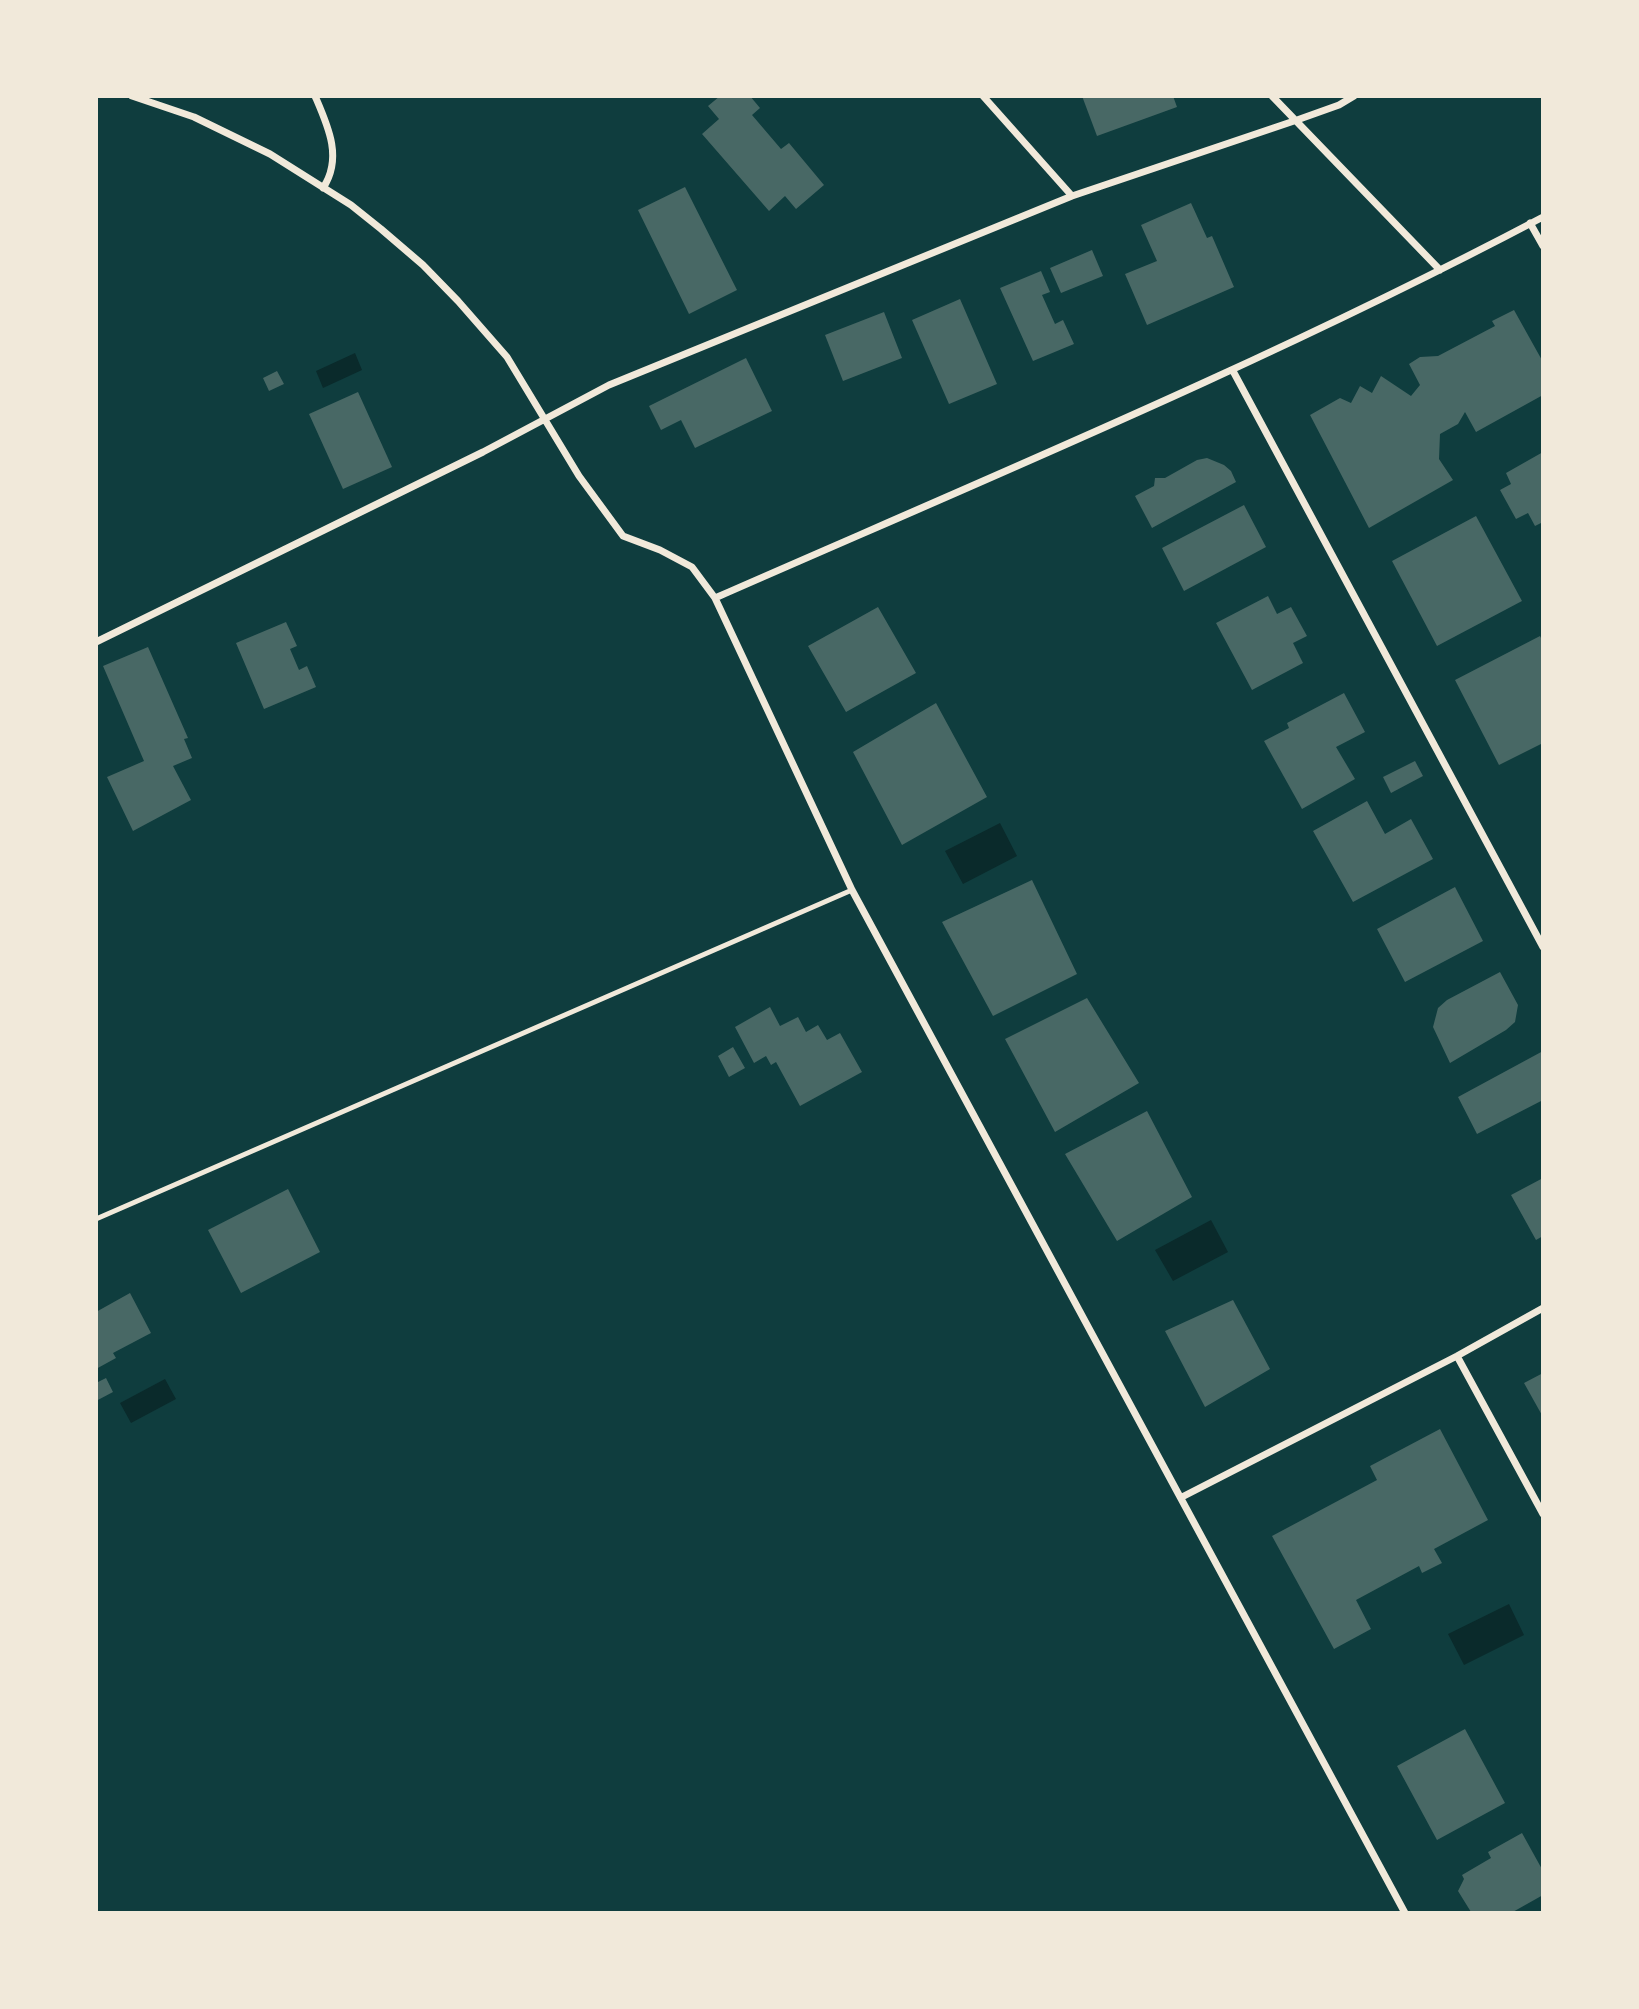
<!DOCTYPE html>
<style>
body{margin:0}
#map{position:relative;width:1639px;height:2009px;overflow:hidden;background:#0f3d3e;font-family:Arial,sans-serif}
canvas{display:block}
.frame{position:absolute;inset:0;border:98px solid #f1e9da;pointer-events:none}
</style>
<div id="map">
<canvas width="1639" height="2009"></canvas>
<div class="frame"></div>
</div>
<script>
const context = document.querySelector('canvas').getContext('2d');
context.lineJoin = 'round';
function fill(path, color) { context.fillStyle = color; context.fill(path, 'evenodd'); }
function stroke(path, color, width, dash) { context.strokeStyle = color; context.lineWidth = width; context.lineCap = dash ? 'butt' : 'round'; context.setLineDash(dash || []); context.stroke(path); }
const water = new Path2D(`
 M355,353L362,370L323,388L316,371Z
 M1000,823L1017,856L963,884L945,851Z
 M1211,1220L1228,1252L1173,1281L1155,1250Z
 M165,1379L176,1399L131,1423L120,1403Z
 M1509,1604L1524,1635L1464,1665L1448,1634Z`);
const building = new Path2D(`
 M720,96H750L760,108L752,115L781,149L789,143L824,185L796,209L785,196L769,211L702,134L719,119L708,106Z
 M1082,96H1173L1177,107L1097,136Z
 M685,187L737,290L689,314L638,210Z
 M1191,203L1207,238L1212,236L1234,287L1147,325L1125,274L1157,261L1141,225Z
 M1092,250L1103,276L1061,293L1050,268Z
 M1041,271L1050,292L1042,295L1055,324L1063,320L1074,344L1033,361L1000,288Z
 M960,299L997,384L949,404L912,320Z
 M1514,310L1543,362V395L1476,432L1465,412L1458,424L1440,434L1439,459L1453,480L1369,528L1310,415L1340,398L1351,403L1360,386L1372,393L1381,376L1411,396L1420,385L1409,364L1420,357L1438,356L1495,326L1492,321Z
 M884,312L902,358L843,381L825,335Z
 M746,358L772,411L695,448L681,420L661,430L649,406Z
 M277,371L284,384L269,391L263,378Z
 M358,392L392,467L343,489L309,414Z
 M1543,452V522L1535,526L1528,513L1516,519L1500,490L1511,484L1506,473Z
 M1207,458L1224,465L1231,471L1236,482L1152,528L1135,496L1154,486L1155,478H1165L1197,460Z
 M1244,505L1266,547L1184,591L1162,548Z
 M1476,516L1522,601L1437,646L1392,561Z
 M1268,596L1277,614L1291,607L1307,636L1293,643L1303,663L1252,690L1216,623Z
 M878,607L916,673L846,712L808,646Z
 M286,622L297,646L290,649L299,670L307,666L316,687L264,709L236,643Z
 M1540,636L1543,642V743L1499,765L1455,680Z
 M148,647L188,738L184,739L192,758L173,766L191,800L133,831L107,777L144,761L103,666Z
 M1344,693L1365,732L1336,747L1355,779L1302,809L1264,741L1289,728L1287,723Z
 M936,703L987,797L902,845L853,752Z
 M1415,761L1423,776L1391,793L1383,777Z
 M1367,801L1385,834L1411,819L1433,859L1353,902L1313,831Z
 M1032,880L1077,974L993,1016L942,922Z
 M1455,887L1483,941L1405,982L1377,929Z
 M1500,972L1518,1005L1515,1022L1506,1030L1450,1063L1433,1027L1438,1008L1447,1000Z
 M1087,998L1139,1083L1055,1132L1005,1039Z
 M770,1007L780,1026L798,1017L806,1032L818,1025L827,1040L840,1033L862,1072L800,1106L776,1062L771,1065L766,1056L754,1063L735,1027Z
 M733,1047L745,1068L729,1077L718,1056Z
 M1543,1051V1100L1477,1134L1458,1097Z
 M1147,1111L1192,1197L1117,1241L1065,1154Z
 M1543,1178V1236L1536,1240L1511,1195Z
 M288,1189L320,1252L241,1293L208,1230Z
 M130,1293L151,1333L113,1353L116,1358L96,1369V1312Z
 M1233,1300L1270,1369L1205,1407L1165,1331Z
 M1543,1373V1417L1524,1383Z
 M106,1378L113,1392L96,1401V1383Z
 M1440,1429L1488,1520L1434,1549L1442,1563L1422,1573L1419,1566L1356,1600L1371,1629L1334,1649L1272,1536L1377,1480L1370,1466Z
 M1465,1729L1505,1803L1437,1840L1397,1766Z
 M1522,1833L1543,1871V1895L1511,1913L1471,1912L1458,1891L1464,1879L1462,1875L1491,1858L1488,1852Z`);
const service = new Path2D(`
 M96,1219L852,890`);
const minor = new Path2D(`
 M132,96L194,117L270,154L351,205L381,229L423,265L458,301L507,357L579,476L623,536L660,550L692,567L715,598L852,890L1405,1913
 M315,96C328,126 343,158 323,188
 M983,96L1072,196
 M1272,96L1440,270
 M1530,223L1543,246
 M1233,371L1543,947
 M715,598C993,476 1274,359 1543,217
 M96,642L483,452L609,385L1072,196L1297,120L1339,105L1354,96
 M1457,1356L1543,1514
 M1182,1497L1457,1356L1543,1308`);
fill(water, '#0a2a2b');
fill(building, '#486865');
stroke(service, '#f1e9da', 5);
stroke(minor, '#f1e9da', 7);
</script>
